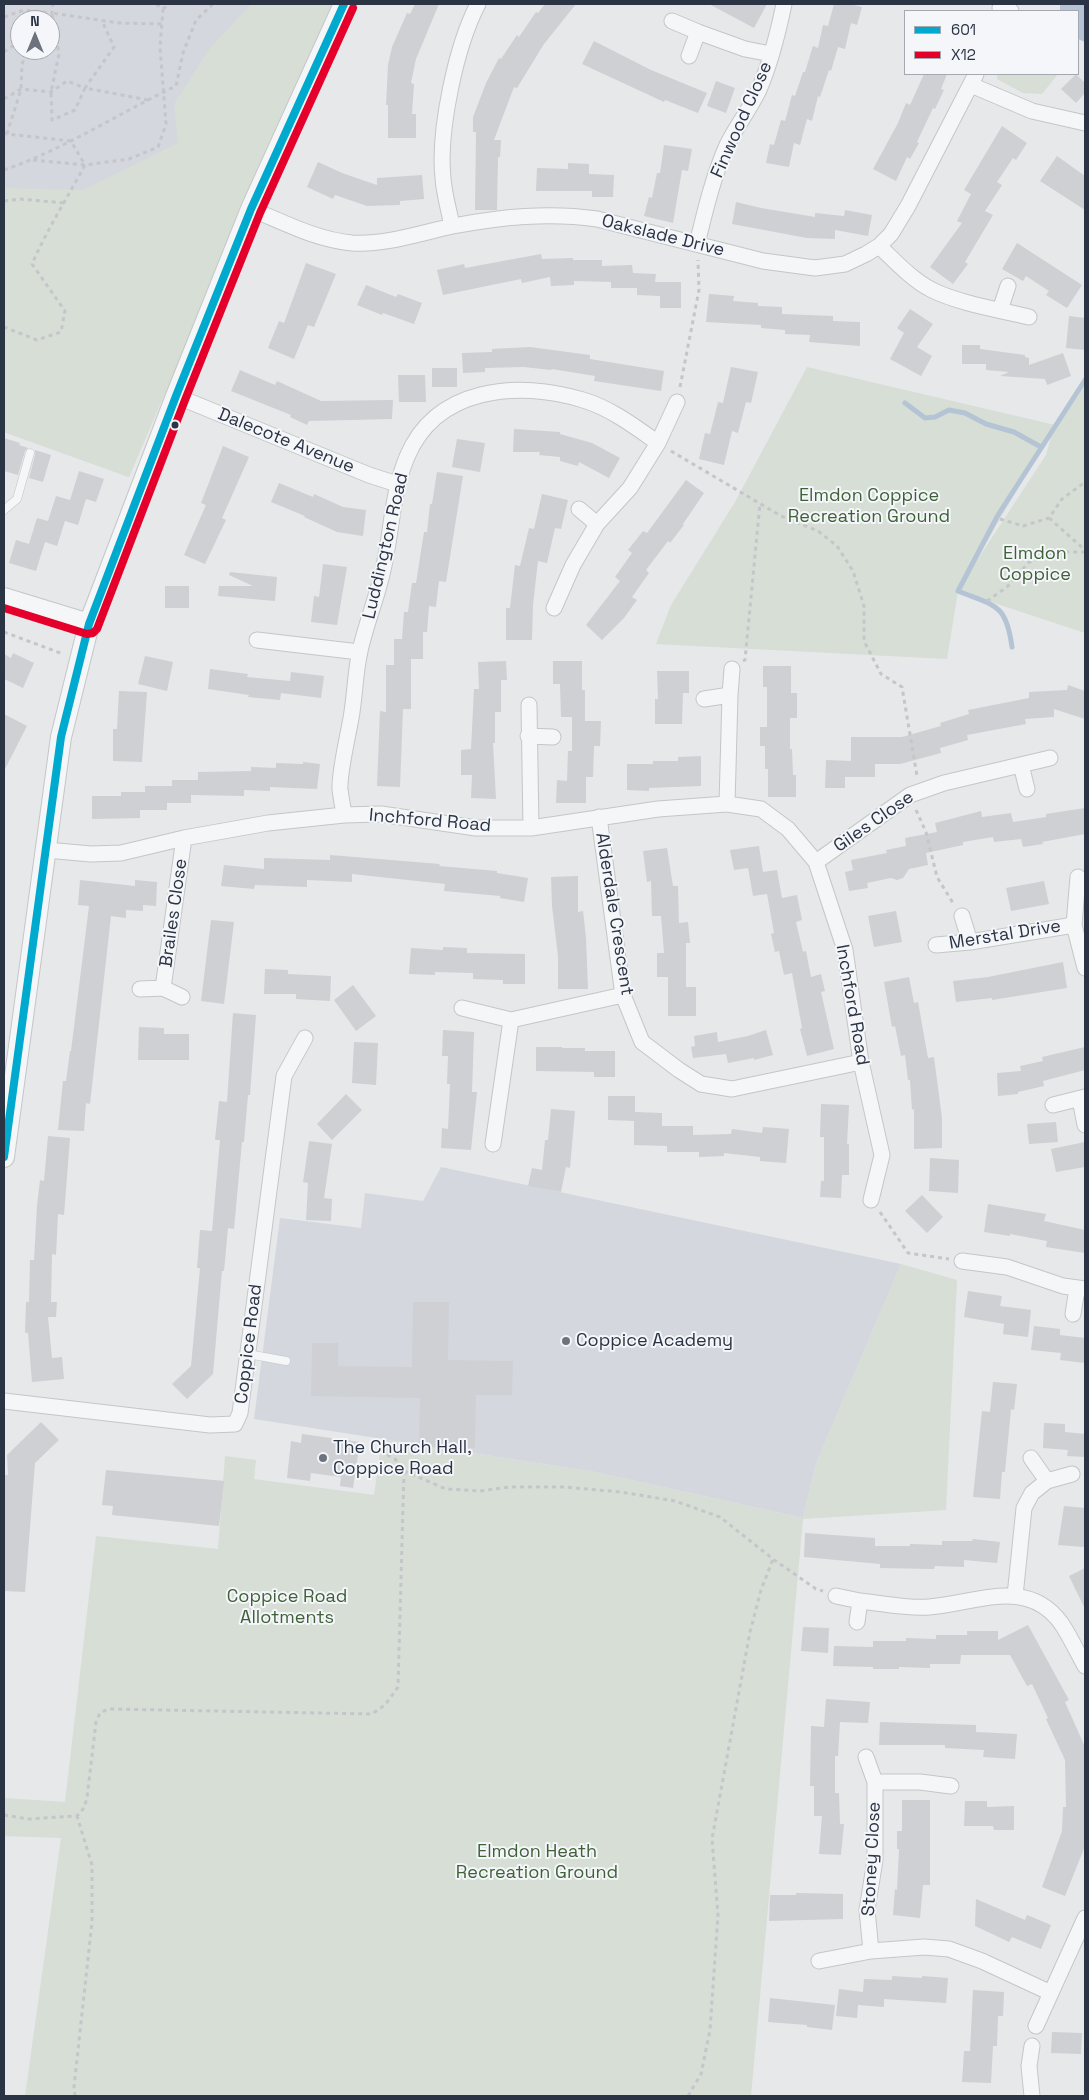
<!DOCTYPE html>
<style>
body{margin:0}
#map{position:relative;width:1089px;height:2100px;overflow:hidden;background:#e6e8ea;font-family:"Space Grotesk",sans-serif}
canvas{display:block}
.frame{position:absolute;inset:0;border:5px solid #2b3445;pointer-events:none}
.legend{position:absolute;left:904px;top:10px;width:175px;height:65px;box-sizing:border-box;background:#f4f6f9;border:1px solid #a4a8b1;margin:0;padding:6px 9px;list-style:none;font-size:15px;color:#2b3445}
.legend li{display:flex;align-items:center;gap:10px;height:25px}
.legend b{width:25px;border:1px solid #a4a8b1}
.north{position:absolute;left:10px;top:10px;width:50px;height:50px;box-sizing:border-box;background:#f4f6f9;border:1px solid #a4a8b1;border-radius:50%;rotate:0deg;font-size:14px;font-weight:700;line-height:20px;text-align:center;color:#2b3445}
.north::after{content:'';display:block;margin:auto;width:18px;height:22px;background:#6c737f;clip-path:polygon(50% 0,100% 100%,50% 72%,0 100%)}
</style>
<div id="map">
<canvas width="1089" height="2100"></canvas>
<div class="frame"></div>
<ul class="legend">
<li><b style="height:6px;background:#00a9ce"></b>601</li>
<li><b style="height:6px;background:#e4002b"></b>X12</li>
</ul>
<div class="north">N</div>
</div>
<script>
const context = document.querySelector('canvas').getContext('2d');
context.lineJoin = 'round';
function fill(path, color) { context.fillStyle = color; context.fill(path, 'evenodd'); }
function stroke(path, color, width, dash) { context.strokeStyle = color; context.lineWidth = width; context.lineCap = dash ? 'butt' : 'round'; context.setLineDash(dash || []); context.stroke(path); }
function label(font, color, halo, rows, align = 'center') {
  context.font = font + ' "Space Grotesk",sans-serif'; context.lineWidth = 4; context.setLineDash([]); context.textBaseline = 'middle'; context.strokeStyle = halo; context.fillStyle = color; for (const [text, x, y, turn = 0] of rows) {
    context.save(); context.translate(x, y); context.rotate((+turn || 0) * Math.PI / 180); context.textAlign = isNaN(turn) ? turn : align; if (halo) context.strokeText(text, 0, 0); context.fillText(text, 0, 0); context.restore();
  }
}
const built = new Path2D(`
 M4,4H321L129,477L4,432ZM20,20H50V50H20Z
 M441,1167L901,1264L816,1464L803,1518L595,1472L254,1419L280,1218L361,1228L365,1193L423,1201Z`);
const green = new Path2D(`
 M251,4H333L129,477L4,432V188L83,190L178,143L174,104L210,48Z
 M997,74H1058L1042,94L1023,93L997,79Z
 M807,367L1055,425L1085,380V633L958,591L947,659L656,644L671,605L735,502ZM1054,427L1046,455L966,577Z
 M901,1264L957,1280L946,1510L803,1519L751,2096H25L61,1838L4,1836V1798L65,1802L96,1536L218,1549L225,1456L256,1460L254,1479L374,1495L382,1439L595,1472L803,1518L816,1464Z`);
const water = new Path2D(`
 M1060,4H1085V42L1078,39V11H1060Z`);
const stream = new Path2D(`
 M905,403L925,418L935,417L949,410L965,413L986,424L1014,432L1041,447
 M1012,647C1006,603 995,606 958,591L998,515L1085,380`);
const building = new Path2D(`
 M415,4H439L416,59L411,83L414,84L412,114H416V138H388V105H386L388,65L392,47L407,13L410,14Z
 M545,4H576L544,44L517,88L514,87L494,140H501L500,157H498L497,210H475L476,132H473V117L486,83L499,58L501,59L517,35L519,37L536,12L538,13Z
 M709,4H767L754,28Z
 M834,4H850L862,7L857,25L851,23L845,49L838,47L831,71L829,70L820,97L818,96L812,121L807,119L800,145L794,143L789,167L766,163L770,144L774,145L781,120L785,121L792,95L795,96L803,72H805L813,46L818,48L823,25L828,26Z
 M594,41L651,70L707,93L698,113L665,100L664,102L582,64Z
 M924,74H947L941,89L944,90L935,109L933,108L917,142L919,143L910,159L907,157L896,181L873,169L898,123L906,103L910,105Z
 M1076,74L1085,83V93L1076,103L1061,89Z
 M716,81L735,88L726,113L707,106Z
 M1002,126L1027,143L1016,160L1013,158L997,182L1002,185L985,211L993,215L965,262L968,264L953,284L930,267L962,223L957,221L971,194L964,190Z
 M664,145L692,149L688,171L682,170L673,223L644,216L649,197L652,198L657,173H660Z
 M1057,156L1085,176V210L1040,181Z
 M318,162L342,173L377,185V178L422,175L424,199L400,201V205L367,206L335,195L333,199L307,187Z
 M568,163L589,164V174L614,175L613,197H592V191H536L537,168L568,169Z
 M736,202L761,208L815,217V213L844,216L845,210L872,215L868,236L835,230V239L807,238L732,224Z
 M1017,243L1082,285L1067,308L1046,295L1049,291L1026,276L1023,281L1002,269Z
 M541,254L542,259L573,258V260H602V266L632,265L633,273L656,274L655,282H681V308H660V296L637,295V288H611V282L574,281V285L551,286L550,277L522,283L521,279L443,295L437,270L464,264L465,268Z
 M306,263L336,274L314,327L308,325L294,359L268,348L279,321L284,323Z
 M366,285L396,297L398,294L422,303L414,324L383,313L382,315L357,305Z
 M709,294L734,296L733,301L758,303V306L782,307V314L833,316V321L860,322V346L809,342L810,335L785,334V330L761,328V325L706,322Z
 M910,309L933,324L917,347L932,356L921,376L890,359L904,333L897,328Z
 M1069,316L1085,318V350L1066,348Z
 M962,345H980V349L1025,355V357L1029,358V365L1063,353L1071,376L1047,385L1045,379L1000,376L1009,372L986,370V364H962Z
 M530,347L590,355V359L664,371L661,391L594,381L595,376L552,369L551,370L524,367L485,368V372L463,373L462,353L492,352V349Z
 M731,367L758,372L751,403L746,402L738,433L732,431L724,465L699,459L705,433L710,434L718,402L723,403Z
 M432,368H457V387H432Z
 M240,370L275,385L277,381L321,401L393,400L392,419L309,421L307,425L290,417L291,415L231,391Z
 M398,375H425L426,402H399Z
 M514,429L560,432V434L592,443L620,458L609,478L579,462L578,466L560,461V457L539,455L540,452H513Z
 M4,438L20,443L19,445L28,448L25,451L18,475L4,471Z
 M457,439L485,443L480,472L452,467Z
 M223,446L249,457L222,518L226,520L205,564L184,555L206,505L201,503Z
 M35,450L51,455L43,482L29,478L35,455Z
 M79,471L104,479L96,502L86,499L78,525L65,521L57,546L45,542L36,571L9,563L16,540L29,544L37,518L48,521L56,496L70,500Z
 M437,472L463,476L446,582L439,581L436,607L429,606L427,632H423V659H411V709H403L400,787L377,786L380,711L386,712V665H394V639H402L404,612H408L412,583H416L424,532H427L430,504H432Z
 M686,480L704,493L683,524L684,525L670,543L668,541L646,570L649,573L632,597L637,600L624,618L602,640L586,625L620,581L615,577L632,553L628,550L643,531L647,533Z
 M279,483L313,497L314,494L343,507L366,510L363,536L337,532L304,517L305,516L271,502Z
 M542,494L568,500L561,529L555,528L547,563L538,561L533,605L532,640H506V608H510L515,565L520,566L529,528L534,529Z
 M323,564L347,567L337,625L311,622L314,596L319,597Z
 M230,572L277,577L275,601L218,596L219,586H253L229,575Z
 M165,586H189V608H165Z
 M13,653L34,663L23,688L4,679V654L11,658Z
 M145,656L173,662L167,691L138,684Z
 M506,661L507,680H501V712H495V743H493L496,799L471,798L472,775H461V750L471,749L474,689H479L478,662Z
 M553,661H582V690H585V721H601L600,746H594L593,777H586V803H556L557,780L567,781L568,751H572V717H561L560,684H553Z
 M763,666H791V693H797V718H790V749H792L793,775H796V797H768V769H765V746H760V727H767V687H763Z
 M210,669L248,674L247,677L290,681L291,672L324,676L321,698L281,693L280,700L248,697L249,695L208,689Z
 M657,671H689V693H683L682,724H655V699H658Z
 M1068,685L1085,691V719L1054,709V717L1025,719L1026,724L967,735L968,740L940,748L941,753L900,764H875V777H845V788H825L826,760L851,761V737H902L941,726L940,723L969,714L968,710L1029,698V692L1067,690Z
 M119,691L147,692L142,762L113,761V729H117Z
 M4,714L27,726L4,771Z
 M701,756V786L649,788V791L627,790V764H653V761H678V757Z
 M303,762L320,764L317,789L270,787V791L244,790V796L191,795V803H167V810H140V818L92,819V796H121V792H145V786H172V780H198V772L251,771V767L276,768V763L303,764Z
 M1085,808V834L1042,842L1043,844L1023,847L1021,839L994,842L993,837L963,842V845L926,853L928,865L909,869L903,878L897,880L891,878L867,883L868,888L849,891L845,872L853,870L851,860L887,853L886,850L906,846L905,838L937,832L935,823L981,811L982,817L1011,813L1013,822L1046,817V814Z
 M759,846L763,872L777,870L782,898L797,895L802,920L796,922L803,952L806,951L811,977L821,974L825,991L821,992L834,1049L807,1056L800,1029L802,1028L792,973L784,975L779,951L775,952L771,934L774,933L767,894L753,896L748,868L734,870L730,850Z
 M667,848L673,886H678L679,923L688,922L690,943H686V987H696V1016H668V977H657V953H664L661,916H652L651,881L647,882L643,851Z
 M330,855L440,864L439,866L497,871V873L528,878L524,902L500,898V896L444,891L445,884L352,874V882L307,880V887L255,885L254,889L221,886L224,865L264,869V858L330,860Z
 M578,876V912L583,911L586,938L588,989H558V956L552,906L551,877Z
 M80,880L135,886V880L157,882L156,906L143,905V911L126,910V918L111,916L90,1104L86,1103L84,1131L58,1130L63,1081H66L70,1051H71L89,906L78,905Z
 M1044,881L1049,904L1011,911L1006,888Z
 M896,911L902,942L874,947L868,916Z
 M211,920L234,922L224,1004L201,1001Z
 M443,947L467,948V953L525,954V984H503V980L473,979V973L435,972V975L409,974L411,948L443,950Z
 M1063,962L1067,988L992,1000V998L956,1002L953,981L988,977Z
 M265,969L288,970V974L331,976L330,1001L296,999V994H264Z
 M909,977L914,1003L918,1002L928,1058L934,1057L942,1118V1148L914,1149V1109L912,1110L910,1080H908L905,1055L901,1056L895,1026L892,1027L884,982Z
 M353,985L376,1016L356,1031L334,1000Z
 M233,1013L256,1015L250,1095H248L244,1142H242L234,1229L228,1228L224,1271H222L213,1374L187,1399L172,1384L191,1366L200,1268H197L200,1230L212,1231L220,1140H215L219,1101L227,1102Z
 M139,1027L164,1028V1034H189V1060H138Z
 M443,1030L474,1032L472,1092H477L471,1150L441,1148L442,1128L448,1129L450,1084H447L448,1056H442Z
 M766,1030L773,1055L754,1060V1058L728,1063L726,1054L693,1058L691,1047L695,1046L694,1036L717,1032L718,1042L748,1036Z
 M354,1042L378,1043L376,1085L352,1083Z
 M536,1047H562V1048H585V1051H615V1077H594V1072L536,1071Z
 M1085,1047V1070L1043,1081L1044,1086L1018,1092V1094L998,1096L997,1073L1021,1071L1020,1066L1043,1061L1042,1057Z
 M346,1094L362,1110L332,1140L317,1124Z
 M608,1096H635V1112L662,1113V1126H693V1135L731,1134L732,1129L762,1133L763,1127L789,1129L786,1163L760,1161V1157L724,1153V1156L699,1157V1152H667V1146L634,1145V1121L608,1120Z
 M821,1104L849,1105L847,1144H849V1175H842L841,1198L820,1197L821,1181H824V1137H820Z
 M551,1109L575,1111L570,1168L566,1167L561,1192L528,1186L532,1168L542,1170L545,1140H548Z
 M1056,1122L1058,1142L1029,1144L1027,1124Z
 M48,1136L70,1138L64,1215L58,1214L56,1255L52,1254L51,1302H57L56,1317H48L52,1358L62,1357L64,1379L32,1382L28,1333H25L26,1302H29L30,1260H34L37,1206L40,1180L44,1181Z
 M309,1141L332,1144L324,1198L332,1199L331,1221L306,1220L308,1183L303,1182Z
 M1085,1142V1167L1056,1172L1051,1149Z
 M930,1158L959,1160L958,1193L929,1191Z
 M922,1195L943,1217L927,1233L905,1211Z
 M988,1204L1046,1214L1044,1221L1085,1230V1253L1046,1247L1047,1241L1010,1234V1236L984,1232Z
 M968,1291L1002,1296L1000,1306L1031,1310L1028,1337L1003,1334L1004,1324L964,1317Z
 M413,1302H449L448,1360L513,1361L512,1395H476L475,1448L419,1447L420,1398L311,1396L312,1343H338V1366L412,1367Z
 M1034,1326L1060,1329V1335L1085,1338V1363L1060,1360L1061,1353L1031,1350Z
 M993,1382L1017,1384L1014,1410L1011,1409L1005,1472H1002L1000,1499L973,1497L982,1411L990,1412Z
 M41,1422L59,1440L35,1463L25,1592L4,1591V1475H8L7,1455Z
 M1044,1423L1065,1424V1432L1085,1434V1457L1067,1456L1068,1450L1043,1448Z
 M302,1434L360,1442L353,1488L340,1486L341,1477L311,1473L310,1481L287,1478L291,1441L301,1443Z
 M106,1470L224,1481L219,1526L112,1515L113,1506L102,1505Z
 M1064,1506L1085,1508L1084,1547L1058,1545Z
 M805,1533L875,1538V1546H910V1544L942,1545V1541H972L973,1539L1000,1542L997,1563L964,1560V1567L935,1566L934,1569L880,1568V1564L804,1557Z
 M1085,1568V1609L1069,1576Z
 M1028,1625L1069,1700L1065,1702L1085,1747V1846L1065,1896L1042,1887L1062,1831L1063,1807H1066L1065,1760L1046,1719L1048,1718L1032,1684L1027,1686L1010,1655H961L960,1664H930V1668L899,1667V1669H873V1667L833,1666L834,1646L873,1647V1641H906V1638L936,1639V1635H967V1631H998V1640Z
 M803,1627L829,1628L828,1653L801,1651Z
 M826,1699L870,1702L868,1723L840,1722L838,1756H835V1793H839L840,1824H844L841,1855L819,1854L822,1816H814V1786H810L811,1726L824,1727Z
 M880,1722L976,1725V1732L1017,1734L1015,1759L983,1757L984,1750L945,1748V1745H879Z
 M902,1800H930V1885H923L920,1918L893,1915L895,1889L897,1890L899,1849H897V1831H902Z
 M965,1801H987V1807L1014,1806V1830H994L993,1826H964Z
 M796,1893L843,1894V1919L769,1921L770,1895H796Z
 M976,1899L1025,1920L1027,1915L1051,1925L1041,1949L1012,1937L1009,1942L975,1926Z
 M892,1976L922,1978V1976L948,1978L946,2003L884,1999V2007L858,2005L857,2018L836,2016L839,1989L863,1992L864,1979L892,1980Z
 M973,1990L1004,1992L1003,2016H998L997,2046H993L991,2083L962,2082L964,2051H970Z
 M770,1998L835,2005L832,2030L807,2027V2025L768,2022Z
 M1052,2032L1082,2033L1081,2054L1051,2053Z`);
const path = new Path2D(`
 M163,9L169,4
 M4,17L24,10L52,13
 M45,20L52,13L53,4
 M4,52L20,41
 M4,99L21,89L51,92L67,81L85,88L114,47L102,21
 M148,100L85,88L75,110L52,120L51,92L59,54L52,13L119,23L162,24
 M4,132L7,134L71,141L85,165C67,198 47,230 32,264L65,311L61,332L37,340L4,327
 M7,134L21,89L22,65L26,50
 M33,160L85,165L129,159L158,147L166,124L160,47L163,9L156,4
 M4,170C65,149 119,113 176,86L183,53L196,20L213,4
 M4,201L19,199L65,203
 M680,387L699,290L698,260
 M671,451L781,516L818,531L837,546L853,571L864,606V641L881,674L902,687L917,776
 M1049,518L1085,550
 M1000,519L1023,526L1049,518L1062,499L1085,482
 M987,601L1007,587L1028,563L1044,554L1070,552H1085
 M4,632L63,654
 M743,661L745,660L760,503
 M916,810L926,832L937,877L953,903
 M880,1212L908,1253L949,1259
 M404,1471L446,1489L480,1491L509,1487H564L621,1492L675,1501L720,1517L773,1559L816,1589L823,1591
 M4,1815L28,1819L77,1816L84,1808L87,1798L96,1722L100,1713L108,1709L372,1714L385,1705L398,1687L404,1471L395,1459L380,1451
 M75,2096L74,2087L92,1922V1865L77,1816
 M688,2096L701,2074L710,2030L718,1915L712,1839L750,1632L761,1590L773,1559`);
const service = new Path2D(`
 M4,510L17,499L30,453
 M248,1354L286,1361`);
const minor = new Path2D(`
 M1000,8L1011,11
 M672,21L698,32
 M689,56L698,32L745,49L771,54
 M971,85L1032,111L1085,123
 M251,209C283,222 317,240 352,243C386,245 420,233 453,226C501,217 548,212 597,219L763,261L815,268L845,264L866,254L879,246L891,234L908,206L976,74
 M452,226C449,210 444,194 443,178C438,131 456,46 478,4
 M697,244C705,211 713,177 727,145C736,127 749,110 758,92C770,65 778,33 784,4
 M879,246C895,261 912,280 932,290C958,303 1000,310 1029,317
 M1000,310L1008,286
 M176,396L369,475L397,484
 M658,443L677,402
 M579,509L597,524
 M257,640L359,652
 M730,695L732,669
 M704,699L730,695L727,804
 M529,705L531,828
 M528,736L553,737
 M1021,765L1027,789
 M344,815C343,807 341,798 340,789C339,773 348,736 351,718C355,696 355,673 360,651C365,628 374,605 380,582C392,541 390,497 407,457C436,387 518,380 583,400C610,408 634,426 658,443L630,488L597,524L573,565L554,608
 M599,817L623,995L642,1042L679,1070L701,1084L732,1089L861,1062
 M46,850L91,854L121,853L184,838L268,823L344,815L381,814L476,828H531L658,809L727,804L761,809L788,829L816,862L845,950L861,1062L882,1155L871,1200
 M816,862L910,795L944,783L1050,758
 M962,916L970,942
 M1074,925L1078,877
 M936,945L970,942L1074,925L1085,968
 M163,988L184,838
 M140,989L163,988L182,997
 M462,1008L511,1020
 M1080,1099L1085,1125
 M1053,1105L1085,1097
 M493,1144L511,1020L623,995
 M962,1261L1007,1267L1063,1286L1085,1289
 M1073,1314L1077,1289
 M4,1401L210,1425L235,1424L240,1413L284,1076L305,1038
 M1031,1458L1047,1481
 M836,1596L860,1601
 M1015,1596L1024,1508L1032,1493L1047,1481L1072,1474
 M857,1622L860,1601C881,1603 908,1609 929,1607C974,1604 1027,1576 1061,1623C1070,1636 1077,1652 1085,1666
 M866,1757L875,1782
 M871,1951L867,1910L875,1860V1782H920L951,1786
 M819,1961L871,1951L924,1947L949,1949L982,1961L1051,1993
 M1036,2026L1085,1918
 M1032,2046L1029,2066L1032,2096`);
const tertiary = new Path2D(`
 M4,598L89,624
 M4,1157L61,737L89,624L176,396L251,209L344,4`);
const bus1 = new Path2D(`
 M4,1157L61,737L89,624L176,396L251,209L344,4`);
const bus2 = new Path2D(`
 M4,608L87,634L93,633L97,629L185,400L260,213L353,8`);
const markers = [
 [175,425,4.5,"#2b3445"],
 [566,1341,5,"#6c737f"],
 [323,1458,5,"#6c737f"]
];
const streetNames = [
 ["Finwood Close",742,120,-66],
 ["Oakslade Drive",663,236,14],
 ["Dalecote Avenue",286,441,22],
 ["Luddington Road",386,546,-77],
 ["Inchford Road",430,821,5],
 ["Giles Close",874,822,-35],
 ["Brailes Close",174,913,-82],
 ["Alderdale Crescent",614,914,81],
 ["Merstal Drive",1005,935,-9],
 ["Inchford Road",852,1005,80],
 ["Coppice Road",249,1344,-83],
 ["Stoney Close",872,1859,-87]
];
const parkNames = [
 ["Elmdon Coppice",869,496],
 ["Recreation Ground",869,517],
 ["Elmdon",1035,554],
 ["Coppice",1035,575],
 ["Coppice Road",287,1597],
 ["Allotments",287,1618],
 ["Elmdon Heath",537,1852],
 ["Recreation Ground",537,1873]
];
const poiNames = [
 ["Coppice Academy",576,1341],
 ["The Church Hall,",333,1448],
 ["Coppice Road",333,1469]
];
fill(built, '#d4d7dd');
fill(green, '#d6ded6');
fill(water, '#b4c4d5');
stroke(stream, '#b4c4d5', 5);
fill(building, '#ced0d3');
stroke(service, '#c4c6c8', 9);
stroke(minor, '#c4c6c8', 17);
stroke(tertiary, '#c4c6c8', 22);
stroke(path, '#c5c6ca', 3, [4, 4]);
stroke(service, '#f5f6f7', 8);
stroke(minor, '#f5f6f7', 15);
stroke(tertiary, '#f5f6f7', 20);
stroke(bus1, '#00a9ce', 8);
stroke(bus2, '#e4002b', 8);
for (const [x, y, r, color] of markers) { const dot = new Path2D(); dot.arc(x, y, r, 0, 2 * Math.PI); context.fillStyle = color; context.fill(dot); stroke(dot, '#f4f6f9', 2); }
label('18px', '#2b3445', '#f4f6f9', streetNames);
label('18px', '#3f6138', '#f4f6f9', parkNames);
label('18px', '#2b3445', '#f4f6f9', poiNames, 'left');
</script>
